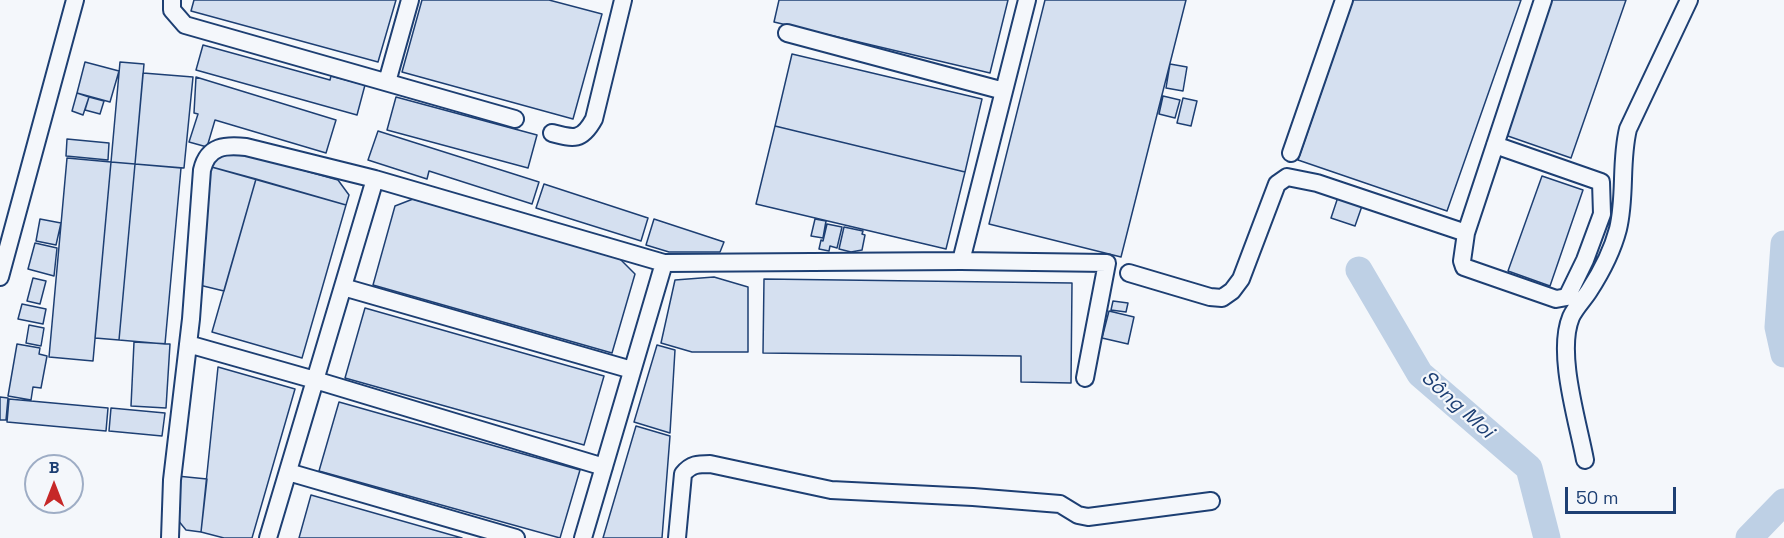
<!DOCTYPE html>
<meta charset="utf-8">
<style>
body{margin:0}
#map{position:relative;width:1784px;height:538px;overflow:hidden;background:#f4f7fb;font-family:"Space Grotesk",sans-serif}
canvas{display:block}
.north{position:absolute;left:24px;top:454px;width:60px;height:60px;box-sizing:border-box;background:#f4f7fb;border:2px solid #9eadc5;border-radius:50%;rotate:0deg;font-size:16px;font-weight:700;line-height:24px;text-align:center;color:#1d3f73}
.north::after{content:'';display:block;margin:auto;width:21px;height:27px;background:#c62828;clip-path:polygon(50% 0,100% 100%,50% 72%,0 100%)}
.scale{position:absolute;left:1565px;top:487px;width:111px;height:27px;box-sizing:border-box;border:3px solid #1d3f73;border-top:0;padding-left:8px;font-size:18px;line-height:21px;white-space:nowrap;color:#1d3f73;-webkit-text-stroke:4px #f4f7fb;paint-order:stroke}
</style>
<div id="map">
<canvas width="1784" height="538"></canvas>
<div class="north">B</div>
<div class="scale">50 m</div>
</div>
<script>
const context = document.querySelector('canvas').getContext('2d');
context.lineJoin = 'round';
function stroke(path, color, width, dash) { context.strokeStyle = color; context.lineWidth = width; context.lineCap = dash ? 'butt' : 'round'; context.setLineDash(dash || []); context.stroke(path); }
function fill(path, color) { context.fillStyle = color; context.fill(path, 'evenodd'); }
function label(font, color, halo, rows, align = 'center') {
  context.font = font + ' "Space Grotesk",sans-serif'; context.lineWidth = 4.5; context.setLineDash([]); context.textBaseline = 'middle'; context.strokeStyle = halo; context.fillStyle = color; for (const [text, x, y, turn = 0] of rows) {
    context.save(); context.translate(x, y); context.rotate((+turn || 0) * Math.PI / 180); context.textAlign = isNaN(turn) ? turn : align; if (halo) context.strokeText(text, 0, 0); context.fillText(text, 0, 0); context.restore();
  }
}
const river = new Path2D(`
 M1784,244L1778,327L1784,354
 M1359,270L1420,374L1529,468L1547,538
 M1749,538L1784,502`);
const building = new Path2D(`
 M194,0H396L378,62L191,11Z
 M422,0H549L602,14L573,119L402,72Z
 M779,0H1008L990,73L774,22Z
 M1045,0H1186L1121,257L989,224Z
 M1353,0H1521L1447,211L1298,160Z
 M1552,0H1626L1571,158L1505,135Z
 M203,45L330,80L331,76L365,85L357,115L196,70Z
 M792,54L982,99L965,172L775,126Z
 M85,62L119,71L110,102L77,93Z
 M120,62L144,64L135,164L111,162Z
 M1170,64L1187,67L1183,91L1166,88Z
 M143,73L193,77L184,168L135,164Z
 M196,77L336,120L326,153L215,120L207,147L189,142L198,114L194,113Z
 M77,93L89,97L83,115L72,111Z
 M1163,96L1180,100L1175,118L1159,114Z
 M89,97L104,101L100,114L85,110Z
 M396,97L537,135L528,168L387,130Z
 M1183,98L1197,101L1191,126L1177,123Z
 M775,126L965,172L946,249L756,204Z
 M378,131L539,182L532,204L429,171L427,179L368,160Z
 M67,139L109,143L108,160L66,156Z
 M224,148L338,180L349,195L346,205L208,166Z
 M67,158L111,162L93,361L49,357Z
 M111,162L135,164L119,340L95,338Z
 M135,164L181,168L165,344L119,340Z
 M208,166L256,179L224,291L195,284Z
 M1542,176L1583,190L1550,286L1508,271Z
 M256,179L346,205L302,358L212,332Z
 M544,184L648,218L641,241L536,208Z
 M1338,197L1362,206L1355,226L1331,218Z
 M413,199L618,257L635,274L612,353L373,285L395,206Z
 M40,219L61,223L56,245L36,241Z
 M654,219L724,242L720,252H669L646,245Z
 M815,219L826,221L823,238L811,236Z
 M827,224L842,227L837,248L830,246L829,251L819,249L821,240L823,241Z
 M844,227L863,231L862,234L865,235L862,250L851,252L839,249Z
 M35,243L57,248L54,276L28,269Z
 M714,277L748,287V352H692L661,343L675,280Z
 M33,278L46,281L40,304L27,301Z
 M764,279L1072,283L1071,383L1021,382V356L763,353Z
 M1113,301L1128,303L1126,312L1111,310Z
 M22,304L46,309L43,324L18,319Z
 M365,308L604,376L584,445L345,378Z
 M1109,311L1134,317L1128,344L1102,338Z
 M29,325L44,328L41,346L26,343Z
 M134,342L170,344L166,408L131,406Z
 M17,344L40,348L39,354L47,356L41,388L33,387L31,400L8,396Z
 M657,345L675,350L670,433L634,422Z
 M218,367L295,389L252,538H224L201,532Z
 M0,397L8,398L6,420H0Z
 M9,399L108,408L106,431L7,422Z
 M339,402L580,470L560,538L319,471Z
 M111,408L165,413L162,436L109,431Z
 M636,426L670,436L662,538H603Z
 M177,476L207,479L201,532L186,530L177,519Z
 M311,495L462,538H299Z`);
const minor = new Path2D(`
 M172,0V10L185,25L515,119
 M787,33L1004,91
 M387,82L410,0
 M552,133C574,139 582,141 594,119L623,0
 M1291,153L1344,0
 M1466,233L1543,0
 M961,261L1027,0
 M1129,273L1210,297L1222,298L1232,291L1241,279L1277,184L1287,177L1317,183L1466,233L1462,261L1464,267L1556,299L1567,297L1585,260L1602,214L1601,182L1495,145
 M0,277L75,0
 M343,287L632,370
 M188,344L315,380L604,467
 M1585,460C1578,422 1556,353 1571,317C1575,308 1584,299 1589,291C1602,271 1612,252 1618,229C1626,196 1620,162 1628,129L1689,0
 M288,472L516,538
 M170,538L172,480L191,319L202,170C208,145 226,145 246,147L375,179L664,263L961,261L1107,263L1085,378
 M268,538L375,179
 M583,538L664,263
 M677,538L683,474C691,464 698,464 710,464L831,490L973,497L1060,504L1078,515L1088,517L1211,501`);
const waterNames = [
 ["Sông Moi",1457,405,42]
];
stroke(river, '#bed0e5', 27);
fill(building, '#d5e0f0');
stroke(building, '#1d3f73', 1.5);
stroke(minor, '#1d3f73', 20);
stroke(minor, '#f4f7fb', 16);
label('italic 20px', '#1d3f73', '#f4f7fb', waterNames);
</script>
